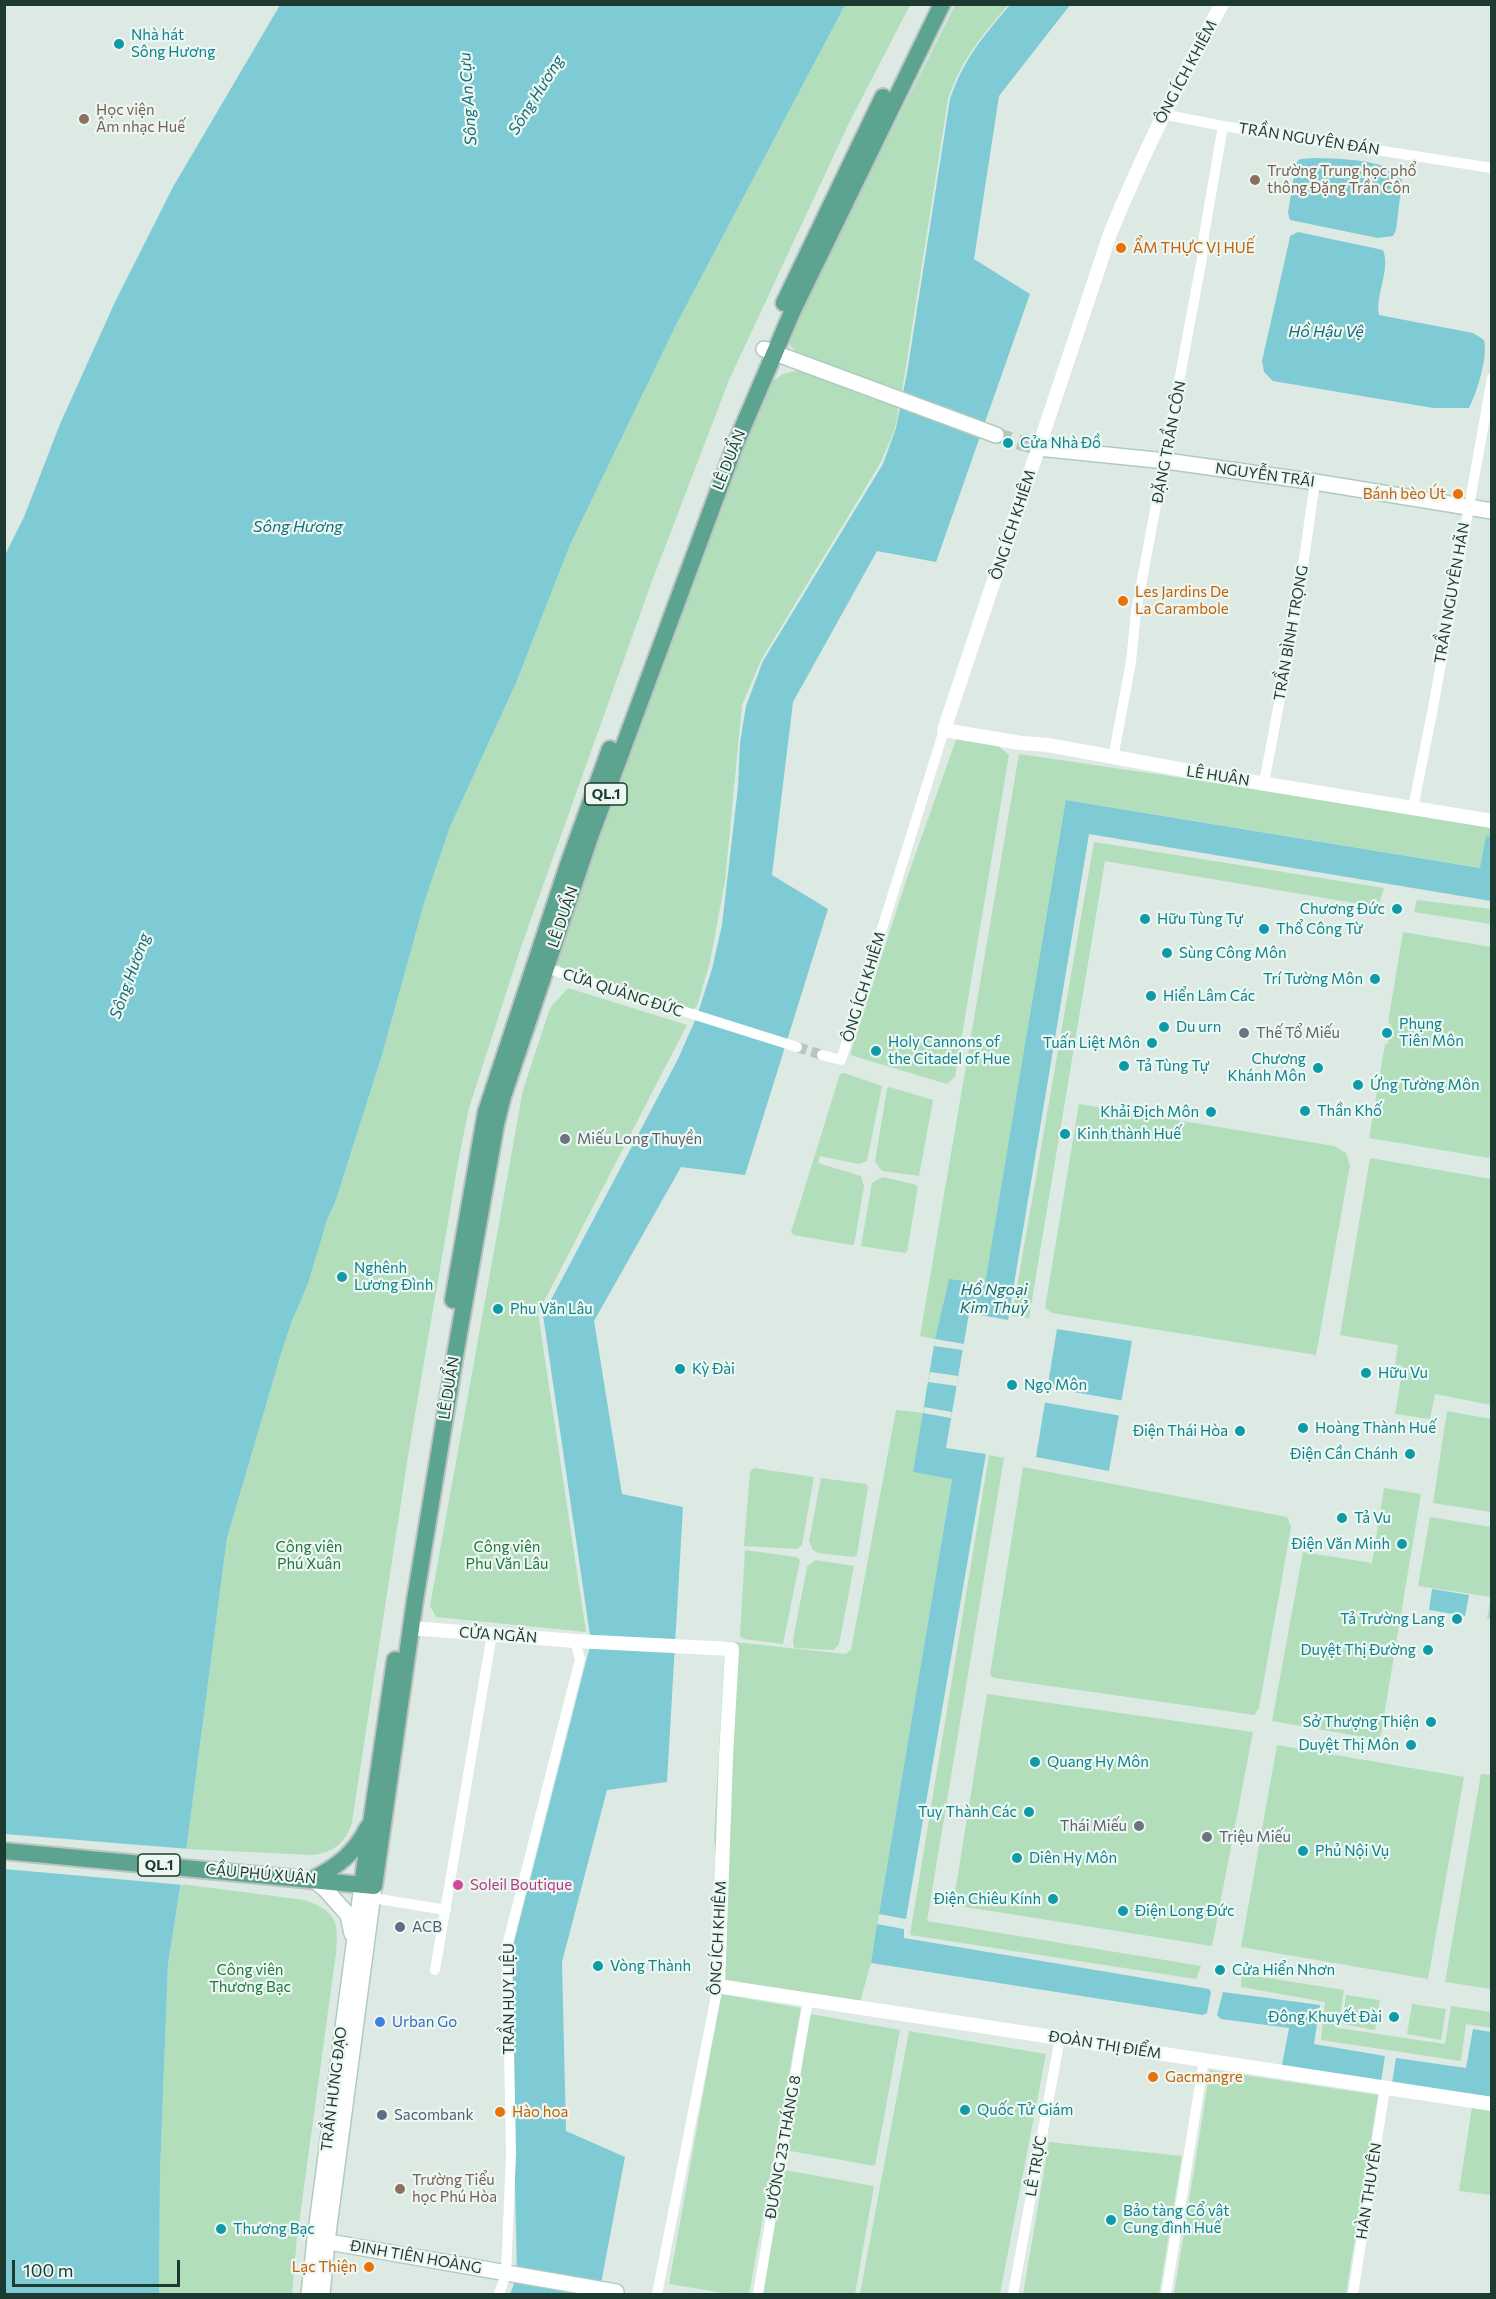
<!DOCTYPE html>
<meta charset="utf-8">
<style>
body{margin:0}
#map{position:relative;width:1496px;height:2299px;overflow:hidden;background:#dceae3;font-family:Commissioner,sans-serif}
canvas{display:block}
.frame{position:absolute;inset:0;border:6px solid #1d3a31;pointer-events:none}
.scale{position:absolute;left:12px;top:2260px;width:168px;height:27px;box-sizing:border-box;border:3px solid #1d3a31;border-top:0;padding-left:8px;font-size:18px;line-height:21px;white-space:nowrap;color:#1d3a31;-webkit-text-stroke:4px #edf7f1;paint-order:stroke}
</style>
<div id="map">
<canvas width="1496" height="2299"></canvas>
<div class="frame"></div>
<div class="scale">100 m</div>
</div>
<script>
const context = document.querySelector('canvas').getContext('2d');
context.lineJoin = 'round';
function fill(path, color) { context.fillStyle = color; context.fill(path, 'evenodd'); }
function stroke(path, color, width, dash) { context.strokeStyle = color; context.lineWidth = width; context.lineCap = dash ? 'butt' : 'round'; context.setLineDash(dash || []); context.stroke(path); }
function label(font, color, halo, rows, align = 'center') {
  context.font = font + ' Commissioner,sans-serif'; context.lineWidth = 4.5; context.setLineDash([]); context.textBaseline = 'middle'; context.strokeStyle = halo; context.fillStyle = color; for (const [text, x, y, turn = 0] of rows) {
    context.save(); context.translate(x, y); context.rotate((+turn || 0) * Math.PI / 180); context.textAlign = isNaN(turn) ? turn : align; if (halo) context.strokeText(text, 0, 0); context.fillText(text, 0, 0); context.restore();
  }
}
const green = new Path2D(`
 M845,5H910L848,125L729,380L652,581L521,947L469,1108L458,1163L409,1450L352,1822C346,1842 335,1852 313,1855L186,1849L227,1538L281,1354L327,1220L336,1200L382,1055L425,900L450,827L516,683L570,545L676,325Z
 M955,5H1008C981,37 962,58 948,99L902,391L899,394L799,356L790,345L791,330Z
 M800,370L896,402C903,419 887,446 881,462L761,660L742,705L725,881L710,962L697,1006L692,1011L561,968L556,962V952L699,560L767,385L783,374Z
 M957,737L996,744L1009,755L955,1077L947,1084L850,1055L906,881Z
 M1019,754L1491,823V837L1486,836L1481,868L1067,800L985,1285L949,1280L935,1339L920,1336Z
 M1094,842L1384,888L1378,907L1105,861L1029,1318L1012,1316Z
 M1417,900L1491,909V924L1414,912Z
 M1403,932L1491,947L1492,1146L1489,1158L1369,1138L1385,1044H1388L1391,1024L1388,1023Z
 M568,988L687,1025L538,1313L586,1632L436,1617L430,1606L523,1090L550,1008Z
 M844,1073L882,1086L867,1161L859,1164L820,1156L818,1163L861,1176L864,1186L854,1245H851L794,1235L791,1232L840,1074Z
 M889,1087L933,1100L919,1176L882,1171L875,1162L887,1089Z
 M1079,1104L1334,1146L1346,1153L1350,1165L1316,1355L1052,1313L1045,1308Z
 M1370,1158L1491,1179V1405L1435,1394L1430,1419L1395,1414L1403,1366L1395,1365L1398,1345L1340,1335Z
 M882,1177L914,1184L918,1187L907,1252L905,1253L861,1246L872,1183Z
 M896,1410L923,1413L913,1472L952,1478L871,1963L860,2002L723,1980L725,1853L716,1857L714,1837L725,1641L845,1654L851,1650Z
 M1447,1411L1491,1419V1512L1433,1503Z
 M989,1455L1004,1458L927,1921L1201,1966L1196,1979L910,1935Z
 M1023,1467L1287,1517L1291,1527L1259,1708L1254,1715L994,1678L990,1675Z
 M754,1468L814,1477L802,1545L798,1549L744,1546L750,1472Z
 M821,1478L866,1484L868,1487L857,1555L854,1557L819,1553L813,1550L809,1541Z
 M1384,1488L1421,1494L1380,1740L1272,1721L1303,1552L1372,1563Z
 M1430,1517L1491,1527V1619H1487L1491,1597L1418,1586Z
 M745,1550L797,1557L800,1560L783,1644L744,1639L740,1636Z
 M815,1560L854,1566L839,1644L834,1650L794,1648L793,1640L807,1567Z
 M987,1694L1253,1732L1212,1946L953,1905Z
 M1277,1745L1464,1777L1428,1979L1241,1947Z
 M1481,1774L1492,1775L1491,1989L1445,1982Z
 M181,1884L304,1900C336,1911 339,1921 336,1953L297,2238L292,2294H159L160,2172L168,1964Z
 M1242,1974L1344,1990L1338,2028L1445,2044L1451,2006L1491,2012V2028L1466,2024L1461,2061L1321,2040L1325,2002L1241,1987Z
 M721,1994L801,2008L749,2294H729L669,2284Z
 M1346,1995L1380,2000L1375,2030L1342,2024Z
 M1412,2004L1446,2009L1441,2040L1407,2034Z
 M810,2014L900,2030L875,2166L785,2150Z
 M909,2031L1046,2054L1000,2294H860Z
 M1210,2070L1378,2095L1346,2294H1174Z
 M1473,2101L1491,2103V2195L1459,2191Z
 M1049,2142L1182,2156L1159,2294H1023Z
 M784,2170L874,2186L855,2294H762Z`);
const water = new Path2D(`
 M280,5H845L676,325L570,545L516,683L450,827L425,900L382,1055L336,1200L327,1220L308,1283L292,1321L281,1354L227,1538L186,1851L168,1964L160,2172L159,2294H5L4,557L24,517L60,424L115,302L173,187Z
 M1010,5H1070L999,96L974,259L1030,294L936,562L877,551L793,702L772,875L828,909L745,1175L681,1167L594,1321L622,1494L683,1507L667,1782L607,1790L562,1962L566,2131L625,2157L599,2294H510L517,2276L510,1958L591,1642L543,1315L678,1059L697,1016L712,969L722,925L738,787L740,743L746,706L763,661L883,464L896,428L907,373L950,99C965,57 982,38 1010,5Z
 M1315,158C1343,159 1372,159 1398,172L1402,181L1396,230L1393,236L1378,238L1290,220L1288,213L1296,163L1300,159Z
 M1298,232L1383,250C1391,270 1375,294 1379,315L1473,333L1484,340C1488,358 1477,392 1469,408H1433L1273,381L1264,372L1262,361L1288,246L1290,236Z
 M1066,800L1480,868L1486,836L1491,837V901L1089,834L1008,1320L969,1313L946,1448L986,1454L906,1919L879,1914L952,1479L913,1472L935,1339L949,1279L985,1284Z
 M1057,1329L1132,1341L1109,1471L1036,1457Z
 M1432,1589L1469,1595L1465,1616L1429,1610Z
 M877,1924L904,1929V1938L1209,1989L1211,1992L1207,2013L1203,2015L871,1963Z
 M1223,1992L1320,2005L1314,2044L1385,2056L1381,2081L1282,2065L1289,2028L1221,2019L1217,2015Z
 M1473,2029L1491,2032V2097L1392,2083L1396,2058L1466,2068Z`);
const pier = new Path2D(`
 M935,1339L964,1344L963,1350L934,1346Z
 M930,1372L958,1376L957,1386L928,1382Z
 M1045,1387L1125,1401L1122,1416L1042,1402Z
 M924,1407L952,1412L951,1418L923,1413Z
 M5,1834L189,1849L184,1885L4,1869Z`);
const minorTunnel = new Path2D(`
 M797,1047L822,1055`);
const secondaryTunnel = new Path2D(`
 M996,435L1038,448`);
const minor = new Path2D(`
 M1162,114L1223,126L1492,168
 M1113,758L1131,662L1136,612L1202,258L1204,235L1223,126
 M1264,783L1297,608L1315,482
 M1413,808L1433,708L1492,378
 M546,968L797,1047
 M822,1055L841,1060L944,730
 M373,1898L446,1910
 M435,1970L492,1634
 M499,2294L506,2274L511,2153L507,1946L580,1659L575,1641
 M657,2294L718,1986
 M758,2294L808,2000
 M1013,2294L1060,2038
 M1166,2294L1204,2060
 M1353,2294L1385,2088`);
const tertiary = new Path2D(`
 M1222,4C1179,81 1143,153 1110,234L944,730L1021,743L1048,745L1217,776L1492,821
 M411,1628L575,1641L732,1649L726,1756L718,1986L1492,2104`);
const secondary = new Path2D(`
 M764,349L996,435
 M1038,448L1166,461L1309,481L1492,511
 M313,1879L326,1890L348,1915L352,1934
 M317,2240L616,2292
 M309,2294L315,2239L362,1885
 M322,2294L327,2241L374,1886`);
const primary = new Path2D(`
 M784,303L883,97
 M453,1300L486,1112L568,865L610,749
 M4,1851L374,1886L415,1600L456,1350L496,1124L503,1096L590,837L736,443L793,310L942,4
 M313,1879C338,1866 355,1853 368,1827
 M362,1885L395,1660`);
const markers = [
 [119,44,6,"#0f9aa8"],
 [84,119,6,"#8d6e63"],
 [1255,180,6,"#8d6e63"],
 [1121,248,6,"#e8710a"],
 [1008,443,6,"#0f9aa8"],
 [1458,494,6,"#e8710a"],
 [1123,601,6,"#e8710a"],
 [1397,909,6,"#0f9aa8"],
 [1145,919,6,"#0f9aa8"],
 [1264,929,6,"#0f9aa8"],
 [1167,953,6,"#0f9aa8"],
 [1375,979,6,"#0f9aa8"],
 [1151,996,6,"#0f9aa8"],
 [1164,1027,6,"#0f9aa8"],
 [1244,1033,6,"#6b7280"],
 [1387,1033,6,"#0f9aa8"],
 [1152,1043,6,"#0f9aa8"],
 [876,1051,6,"#0f9aa8"],
 [1124,1066,6,"#0f9aa8"],
 [1318,1068,6,"#0f9aa8"],
 [1358,1085,6,"#0f9aa8"],
 [1305,1111,6,"#0f9aa8"],
 [1211,1112,6,"#0f9aa8"],
 [1065,1134,6,"#0f9aa8"],
 [565,1139,6,"#6b7280"],
 [342,1277,6,"#0f9aa8"],
 [498,1309,6,"#0f9aa8"],
 [680,1369,6,"#0f9aa8"],
 [1366,1373,6,"#0f9aa8"],
 [1012,1385,6,"#0f9aa8"],
 [1303,1428,6,"#0f9aa8"],
 [1240,1431,6,"#0f9aa8"],
 [1410,1454,6,"#0f9aa8"],
 [1342,1518,6,"#0f9aa8"],
 [1402,1544,6,"#0f9aa8"],
 [1457,1619,6,"#0f9aa8"],
 [1428,1650,6,"#0f9aa8"],
 [1431,1722,6,"#0f9aa8"],
 [1411,1745,6,"#0f9aa8"],
 [1035,1762,6,"#0f9aa8"],
 [1029,1812,6,"#0f9aa8"],
 [1139,1826,6,"#6b7280"],
 [1207,1837,6,"#6b7280"],
 [1303,1851,6,"#0f9aa8"],
 [1017,1858,6,"#0f9aa8"],
 [458,1885,6,"#d1479c"],
 [1053,1899,6,"#0f9aa8"],
 [1123,1911,6,"#0f9aa8"],
 [400,1927,6,"#5c6f8a"],
 [598,1966,6,"#0f9aa8"],
 [1220,1970,6,"#0f9aa8"],
 [1394,2017,6,"#0f9aa8"],
 [380,2022,6,"#3f7fe0"],
 [1153,2077,6,"#e8710a"],
 [965,2110,6,"#0f9aa8"],
 [500,2112,6,"#e8710a"],
 [382,2115,6,"#5c6f8a"],
 [400,2189,6,"#8d6e63"],
 [1111,2220,6,"#0f9aa8"],
 [221,2229,6,"#0f9aa8"],
 [369,2267,6,"#e8710a"]
];
const shields = [
 [606,794,42],
 [159,1865,42]
];
const shieldNames = [
 ["QL.1",606,794],
 ["QL.1",159,1865]
];
const cultureNames = [
 ["Nhà hát",131,35],
 ["Sông Hương",131,52],
 ["Cửa Nhà Đồ",1020,443],
 ["Chương Đức",1385,909,"right"],
 ["Hữu Tùng Tự",1157,919],
 ["Thổ Công Từ",1276,929],
 ["Sùng Công Môn",1179,953],
 ["Trí Tường Môn",1363,979,"right"],
 ["Hiển Lâm Các",1163,996],
 ["Phụng",1399,1024],
 ["Tiên Môn",1399,1041],
 ["Du urn",1176,1027],
 ["Holy Cannons of",888,1042],
 ["the Citadel of Hue",888,1059],
 ["Tuấn Liệt Môn",1140,1043,"right"],
 ["Chương",1306,1059,"right"],
 ["Khánh Môn",1306,1076,"right"],
 ["Tả Tùng Tự",1136,1066],
 ["Ứng Tường Môn",1370,1085],
 ["Thần Khố",1317,1111],
 ["Khải Địch Môn",1199,1112,"right"],
 ["Kinh thành Huế",1077,1134],
 ["Nghênh",354,1268],
 ["Lương Đình",354,1285],
 ["Phu Văn Lâu",510,1309],
 ["Kỳ Đài",692,1369],
 ["Hữu Vu",1378,1373],
 ["Ngọ Môn",1024,1385],
 ["Hoàng Thành Huế",1315,1428],
 ["Điện Thái Hòa",1228,1431,"right"],
 ["Điện Cần Chánh",1398,1454,"right"],
 ["Tả Vu",1354,1518],
 ["Điện Văn Minh",1390,1544,"right"],
 ["Tả Trường Lang",1445,1619,"right"],
 ["Duyệt Thị Đường",1416,1650,"right"],
 ["Sở Thượng Thiện",1419,1722,"right"],
 ["Duyệt Thị Môn",1399,1745,"right"],
 ["Quang Hy Môn",1047,1762],
 ["Tuy Thành Các",1017,1812,"right"],
 ["Phủ Nội Vụ",1315,1851],
 ["Diên Hy Môn",1029,1858],
 ["Điện Chiêu Kính",1041,1899,"right"],
 ["Điện Long Đức",1135,1911],
 ["Vòng Thành",610,1966],
 ["Cửa Hiển Nhơn",1232,1970],
 ["Đông Khuyết Đài",1382,2017,"right"],
 ["Quốc Tử Giám",977,2110],
 ["Bảo tàng Cổ vật",1123,2211],
 ["Cung đình Huế",1123,2228],
 ["Thương Bạc",233,2229]
];
const streetNames = [
 ["ÔNG ÍCH KHIÊM",1186,72,-62],
 ["TRẦN NGUYÊN ĐÁN",1309,139,9],
 ["ĐẶNG TRẦN CÔN",1169,442,-79],
 ["LÊ DUẨN",729,460,-68],
 ["NGUYỄN TRÃI",1265,475,8],
 ["ÔNG ÍCH KHIÊM",1013,525,-72],
 ["TRẦN NGUYÊN HÃN",1452,593,-80],
 ["TRẦN BÌNH TRỌNG",1291,633,-80],
 ["LÊ HUÂN",1218,776,9],
 ["LÊ DUẨN",563,917,-71],
 ["ÔNG ÍCH KHIÊM",864,987,-73],
 ["CỬA QUẢNG ĐỨC",623,993,18],
 ["LÊ DUẨN",449,1388,-81],
 ["CỬA NGĂN",498,1635,4],
 ["CẦU PHÚ XUÂN",261,1874,5],
 ["ÔNG ÍCH KHIÊM",718,1938,-87],
 ["TRẦN HUY LIỆU",509,1999,-90],
 ["ĐOÀN THỊ ĐIỂM",1105,2045,9],
 ["TRẦN HƯNG ĐẠO",334,2089,-83],
 ["ĐƯỜNG 23 THÁNG 8",783,2147,-80],
 ["LÊ TRỰC",1036,2166,-80],
 ["HÀN THUYÊN",1369,2191,-81],
 ["ĐINH TIÊN HOÀNG",416,2257,10]
];
const educationNames = [
 ["Học viện",96,110],
 ["Âm nhạc Huế",96,127],
 ["Trường Trung học phổ",1267,171],
 ["thông Đặng Trần Côn",1267,188],
 ["Trường Tiểu",412,2180],
 ["học Phú Hòa",412,2197]
];
const foodNames = [
 ["ẨM THỰC VỊ HUẾ",1133,248],
 ["Bánh bèo Út",1446,494,"right"],
 ["Les Jardins De",1135,592],
 ["La Carambole",1135,609],
 ["Gacmangre",1165,2077],
 ["Hào hoa",512,2112],
 ["Lạc Thiện",357,2267,"right"]
];
const worshipNames = [
 ["Thế Tổ Miếu",1256,1033],
 ["Miếu Long Thuyền",577,1139],
 ["Thái Miếu",1127,1826,"right"],
 ["Triệu Miếu",1219,1837]
];
const parkNames = [
 ["Công viên",309,1547],
 ["Phú Xuân",309,1564],
 ["Công viên",507,1547],
 ["Phu Văn Lâu",507,1564],
 ["Công viên",250,1970],
 ["Thương Bạc",250,1987]
];
const hotelNames = [
 ["Soleil Boutique",470,1885]
];
const serviceNames = [
 ["ACB",412,1927],
 ["Sacombank",394,2115]
];
const shopNames = [
 ["Urban Go",392,2022]
];
const waterNames = [
 ["Sông Hương",536,95,-58],
 ["Sông An Cựu",468,99,-94],
 ["Hồ Hậu Vệ",1326,332],
 ["Sông Hương",298,527],
 ["Sông Hương",130,976,-70],
 ["Hồ Ngoại",994,1290],
 ["Kim Thuỷ",994,1308]
];
fill(green, '#b2debc');
fill(water, '#7ecbd5');
fill(pier, '#dceae3');
stroke(minorTunnel, '#b6c7bf', 10, [10, 5]);
stroke(secondaryTunnel, '#b6c7bf', 15, [15, 8]);
stroke(secondary, '#afcbbf', 18);
stroke(primary, '#bbc4c1', 20);
stroke(minor, '#fff', 10);
stroke(tertiary, '#fff', 14);
stroke(secondary, '#fff', 15);
stroke(primary, '#5ca48f', 16);
for (const [x, y, r, color] of markers) { const dot = new Path2D(); dot.arc(x, y, r, 0, 2 * Math.PI); context.fillStyle = color; context.fill(dot); stroke(dot, '#edf7f1', 2); }
for (const [x, y, w] of shields) { const box = new Path2D(); box.roundRect(x - w / 2, y - 11, w, 22, 4.5); context.fillStyle = '#edf7f1'; context.fill(box); stroke(box, '#1d3a31', 1.5); }
label('bold 14px', '#1d3a31', null, shieldNames);
label('15px', '#0d838f', '#edf7f1', cultureNames, 'left');
label('15px', '#1d3a31', '#edf7f1', streetNames);
label('15px', '#785e54', '#edf7f1', educationNames, 'left');
label('15px', '#c56008', '#edf7f1', foodNames, 'left');
label('15px', '#5b616d', '#edf7f1', worshipNames, 'left');
label('15px', '#247440', '#edf7f1', parkNames);
label('15px', '#b23c85', '#edf7f1', hotelNames, 'left');
label('15px', '#4e5e75', '#edf7f1', serviceNames, 'left');
label('15px', '#366cbe', '#edf7f1', shopNames, 'left');
label('italic 16px', '#136d7a', '#edf7f1', waterNames);
</script>
